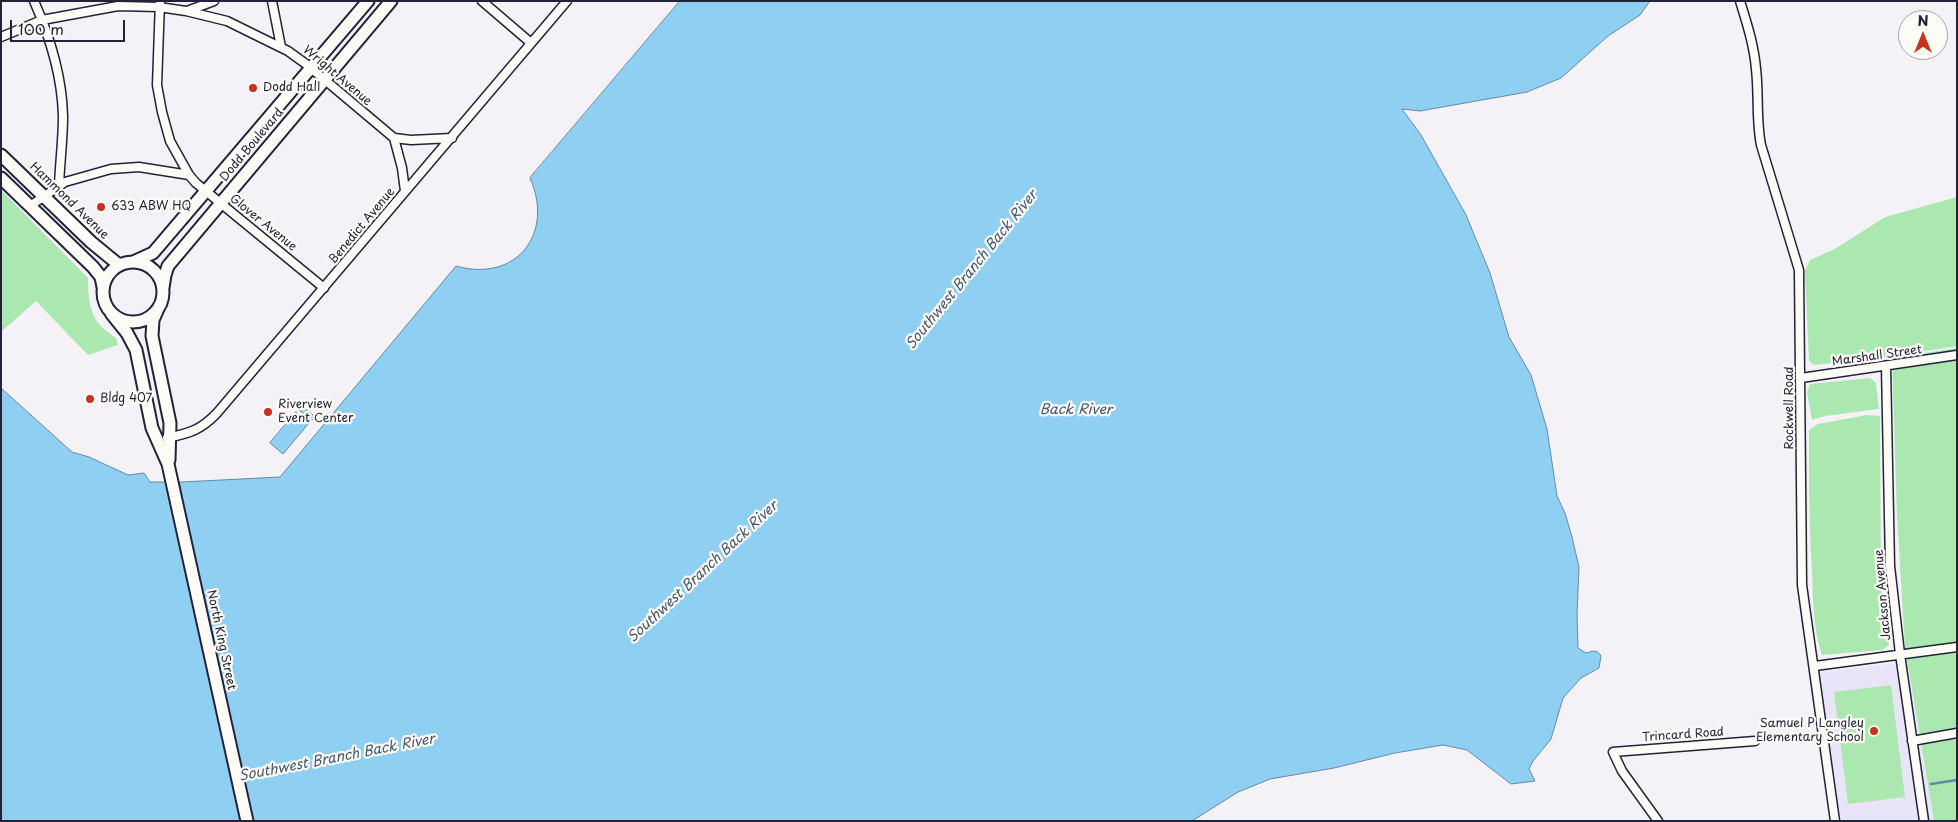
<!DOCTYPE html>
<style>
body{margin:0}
#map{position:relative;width:1958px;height:822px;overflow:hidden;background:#f4f1f7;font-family:"Playpen Sans",sans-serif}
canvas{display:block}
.frame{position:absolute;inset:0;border:2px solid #22223b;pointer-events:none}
.north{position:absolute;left:1898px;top:10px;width:50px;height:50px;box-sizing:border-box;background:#fdfcf7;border:1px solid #a5a5ac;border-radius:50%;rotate:0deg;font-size:14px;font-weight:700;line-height:20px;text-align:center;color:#22223b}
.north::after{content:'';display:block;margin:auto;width:18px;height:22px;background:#c8321e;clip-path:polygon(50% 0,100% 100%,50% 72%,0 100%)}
.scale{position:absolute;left:10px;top:20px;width:115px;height:22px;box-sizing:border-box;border:2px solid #22223b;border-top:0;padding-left:6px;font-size:15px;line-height:18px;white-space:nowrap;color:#22223b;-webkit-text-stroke:4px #fdfcf7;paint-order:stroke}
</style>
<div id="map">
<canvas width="1958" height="822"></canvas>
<div class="frame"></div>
<div class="north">N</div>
<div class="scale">100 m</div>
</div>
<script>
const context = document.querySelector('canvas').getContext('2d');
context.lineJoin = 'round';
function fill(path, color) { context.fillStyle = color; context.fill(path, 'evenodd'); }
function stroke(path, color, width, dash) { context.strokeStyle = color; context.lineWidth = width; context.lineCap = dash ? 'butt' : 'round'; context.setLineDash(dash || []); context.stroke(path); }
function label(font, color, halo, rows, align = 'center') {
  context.font = font + ' "Playpen Sans",sans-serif'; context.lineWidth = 4.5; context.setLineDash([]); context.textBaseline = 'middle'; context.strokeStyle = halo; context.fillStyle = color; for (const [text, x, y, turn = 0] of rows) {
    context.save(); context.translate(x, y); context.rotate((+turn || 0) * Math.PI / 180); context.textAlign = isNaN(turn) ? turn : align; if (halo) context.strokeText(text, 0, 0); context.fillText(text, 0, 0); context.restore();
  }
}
const built = new Path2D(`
 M1907,662L1934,821H1841L1820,672Z`);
const green = new Path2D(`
 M1,190L88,278C88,294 89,313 100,325C104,330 111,334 116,338L118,345L88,355L36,301L1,332Z
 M1957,197V346L1883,358L1814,365L1809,361L1805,271L1810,260L1835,249L1885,217Z
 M1957,348V821H1934L1905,647L1897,516L1892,358Z
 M1870,378L1876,383L1879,409L1825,416L1812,420L1807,392L1810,384Z
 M1867,415L1880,416L1881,584L1889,645L1882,650L1822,655C1813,629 1813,599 1812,572C1809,524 1809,478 1809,430L1818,424Z
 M1891,685L1905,797L1848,804L1834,692Z`);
const water = new Path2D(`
 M680,1H1650L1640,15L1608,36L1561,78L1527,92L1420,111L1402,109L1421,135L1466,215L1490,273L1509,337L1531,375L1547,429L1557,496L1565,513L1572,537L1579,567L1577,615L1578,648L1586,653C1593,651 1597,649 1601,656L1599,668L1581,678L1563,698L1551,739L1533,761L1529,769L1535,781L1511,784L1467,750L1443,745L1395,753L1334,768L1270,779L1238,792L1192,821H1V388L72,452L89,457L128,475L144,473L150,482H182L280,477L456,266C516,283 555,234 530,178Z
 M301,405L315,417L311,421L298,409Z
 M296,412L309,423L283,454L270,443Z`);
const stream = new Path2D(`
 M1931,784L1957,780`);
const street = new Path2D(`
 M34,1C50,37 62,76 63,116C63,139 60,162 59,185
 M160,1L157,85L162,112L170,141L189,175L196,183L324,288
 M272,1L281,47
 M482,1L531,43
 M1740,1C1747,24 1754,45 1756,69C1759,94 1756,120 1761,145L1799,270L1802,585L1835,821
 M187,11L214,1
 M1,37L42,20L118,6L159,7L186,11L227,21L288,51L306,64L394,138L402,168L405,191
 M394,138L411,140L452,138
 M30,206L65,182L111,169L139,167L189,175
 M1886,366L1890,566L1900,654L1924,821
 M1801,378L1957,355
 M167,438C190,433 201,430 217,413L567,1
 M1815,666L1957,647
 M1912,741L1957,733
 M1658,821L1622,771L1613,752L1755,741`);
const secondary = new Path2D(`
 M1,155L91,242L119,265
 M1,178L93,267L101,277L103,287
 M103 292a30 30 0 1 1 60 0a30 30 0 1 1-60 0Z
 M133,262L153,253L368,1
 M163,288L165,275L168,266L391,1
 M157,311L153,320L152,336L170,423L169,460
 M111,313L127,333L136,350L152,428L168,464L247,821`);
const markers = [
 [253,88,5,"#c8321e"],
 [101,207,5,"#c8321e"],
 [90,399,5,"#c8321e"],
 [268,412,5,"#c8321e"],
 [1874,731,5,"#c8321e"]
];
const streetNames = [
 ["Wright Avenue",337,76,40],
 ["Dodd Boulevard",252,145,-50],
 ["Hammond Avenue",69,201,44],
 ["Glover Avenue",263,223,39],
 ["Benedict Avenue",362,226,-50],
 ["Marshall Street",1877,356,-8],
 ["Rockwell Road",1790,408,-90],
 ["Jackson Avenue",1883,595,-95],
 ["North King Street",221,640,78],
 ["Trincard Road",1683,735,-4]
];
const poiNames = [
 ["Dodd Hall",263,88],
 ["633 ABW HQ",111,207],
 ["Bldg 407",100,399],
 ["Riverview",278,405],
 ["Event Center",278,419],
 ["Samuel P Langley",1864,724,"right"],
 ["Elementary School",1864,738,"right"]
];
const waterNames = [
 ["Southwest Branch Back River",972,270,-51],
 ["Back River",1076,410],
 ["Southwest Branch Back River",703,572,-43],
 ["Southwest Branch Back River",337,758,-11]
];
fill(built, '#eae4f8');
fill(green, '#aae8af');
fill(water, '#8fcff1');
stroke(water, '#638aa8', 1);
stroke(stream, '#638aa8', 2.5);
stroke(street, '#22223b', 11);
stroke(secondary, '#22223b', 15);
stroke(street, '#fdfcf7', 8);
stroke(secondary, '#fdfcf7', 11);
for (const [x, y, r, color] of markers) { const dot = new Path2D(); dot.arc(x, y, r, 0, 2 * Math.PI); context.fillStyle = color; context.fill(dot); stroke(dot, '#fdfcf7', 2); }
label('12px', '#22223b', '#fdfcf7', streetNames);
label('12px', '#22223b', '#fdfcf7', poiNames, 'left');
label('italic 14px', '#435672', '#fdfcf7', waterNames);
</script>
